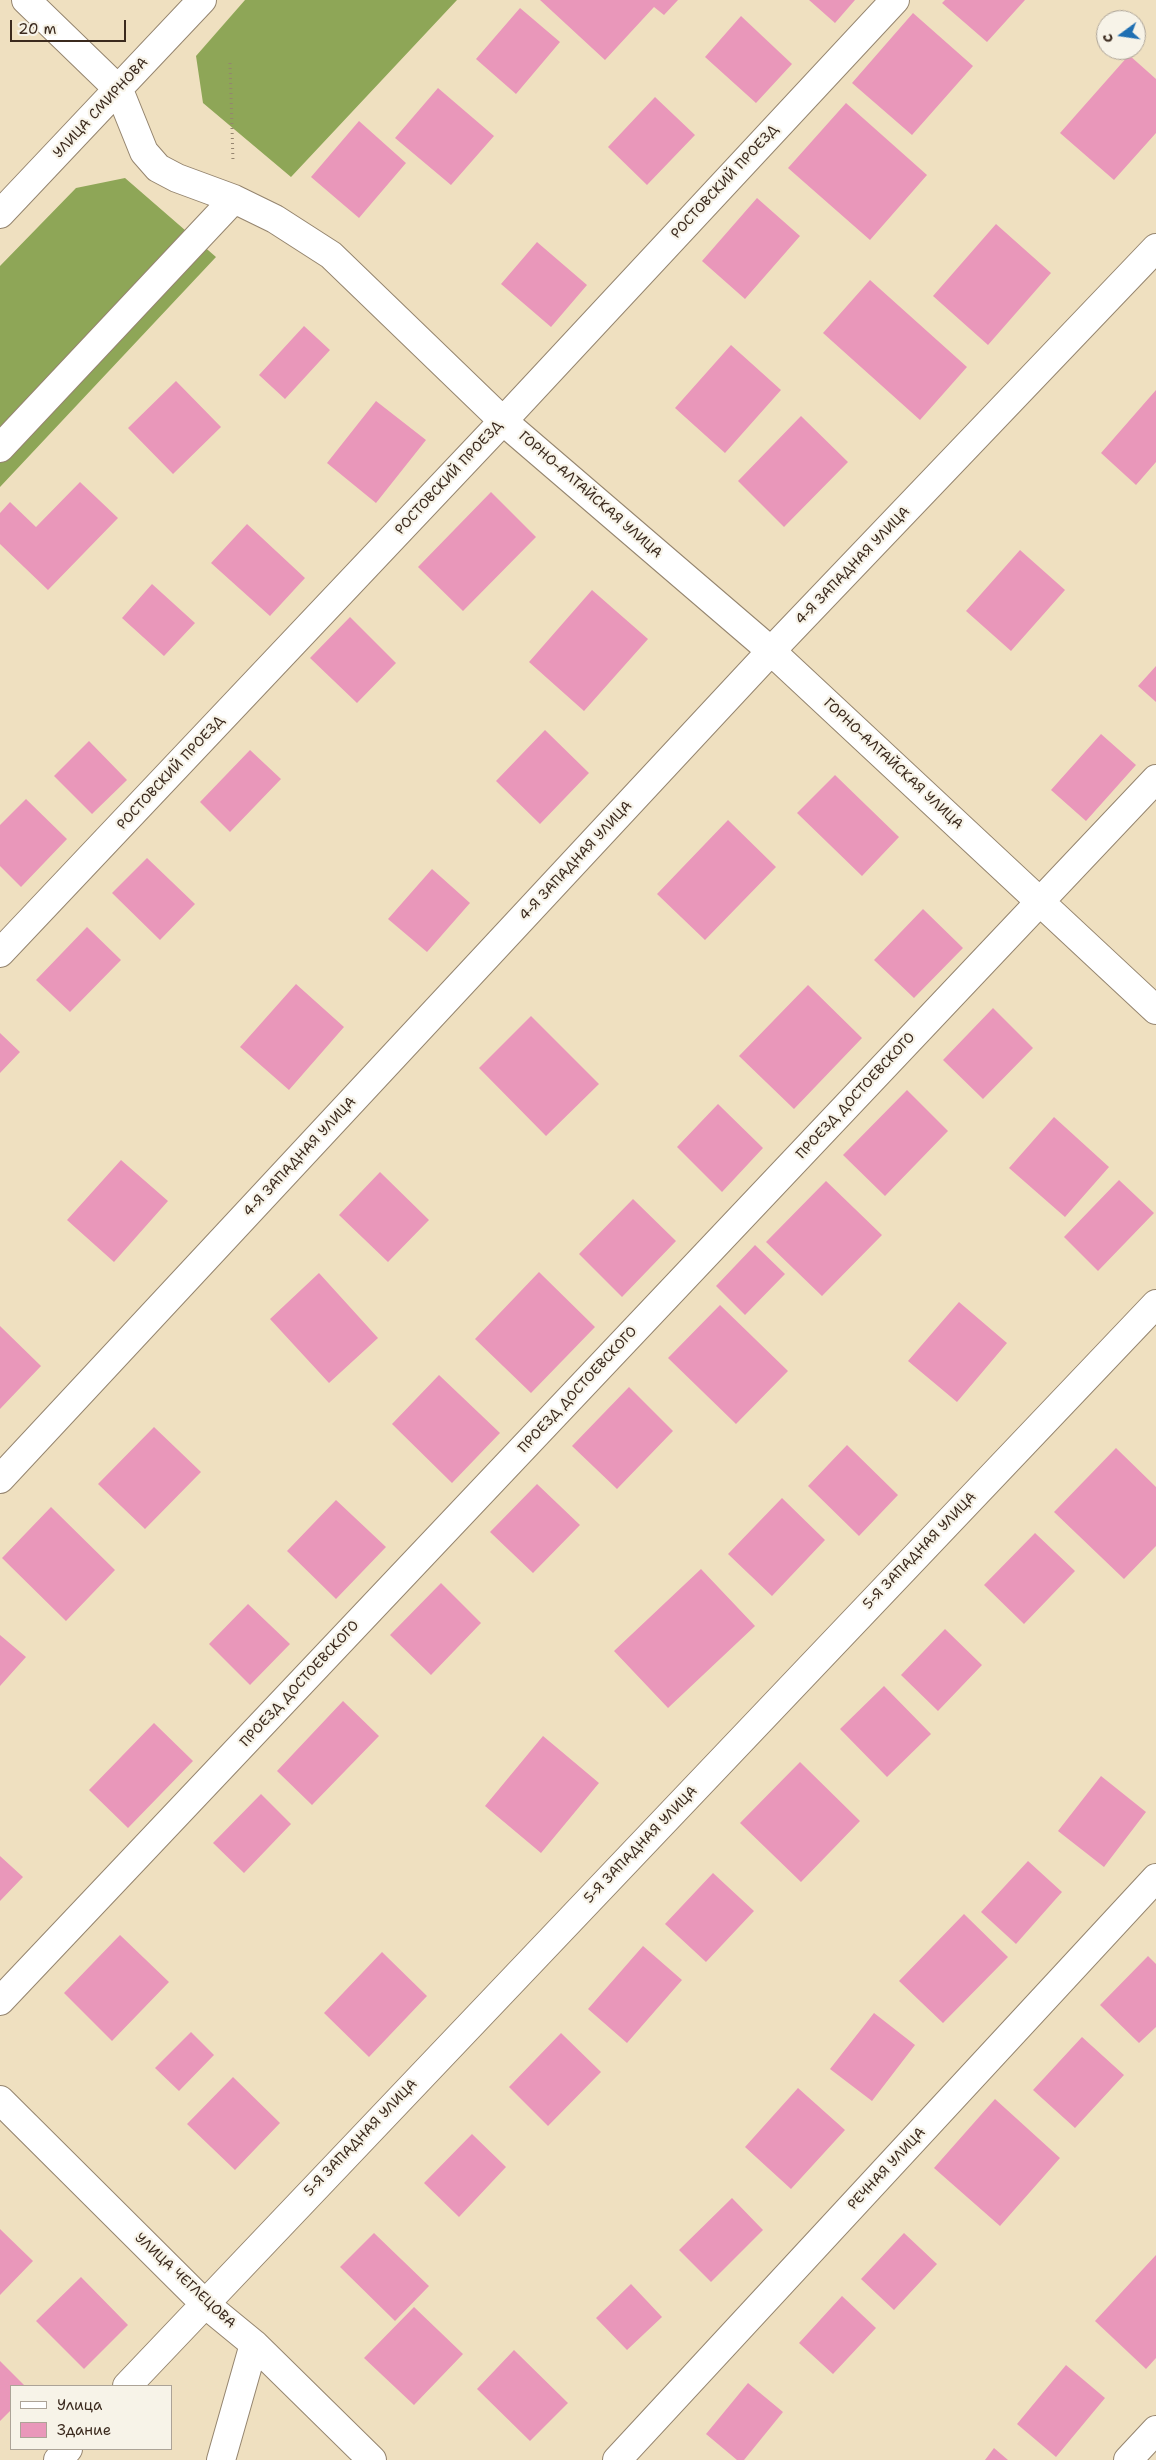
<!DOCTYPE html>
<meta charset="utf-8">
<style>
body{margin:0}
#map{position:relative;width:1156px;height:2460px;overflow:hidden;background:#efe0c0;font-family:"Shantell Sans",sans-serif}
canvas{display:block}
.legend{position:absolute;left:10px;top:2385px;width:162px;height:65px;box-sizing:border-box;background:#f7f3e8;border:1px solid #aca397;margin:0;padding:6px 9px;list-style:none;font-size:15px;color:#3b2a1e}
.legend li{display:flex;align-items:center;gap:10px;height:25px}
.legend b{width:25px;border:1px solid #aca397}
.north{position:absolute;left:1096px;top:10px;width:50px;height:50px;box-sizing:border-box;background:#f7f3e8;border:1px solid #aca397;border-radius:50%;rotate:256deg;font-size:14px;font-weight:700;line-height:20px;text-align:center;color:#3b2a1e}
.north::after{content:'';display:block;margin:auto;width:18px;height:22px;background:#1f6fb2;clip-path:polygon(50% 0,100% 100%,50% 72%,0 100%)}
.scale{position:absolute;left:10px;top:20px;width:116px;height:22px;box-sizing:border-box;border:2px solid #3b2a1e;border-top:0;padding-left:6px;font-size:15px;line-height:18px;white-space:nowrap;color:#3b2a1e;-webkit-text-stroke:4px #f7f3e8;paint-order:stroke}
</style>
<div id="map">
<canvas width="1156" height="2460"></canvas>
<ul class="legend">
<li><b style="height:6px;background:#fff"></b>Улица</li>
<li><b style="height:14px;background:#e997ba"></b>Здание</li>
</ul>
<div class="north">С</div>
<div class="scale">20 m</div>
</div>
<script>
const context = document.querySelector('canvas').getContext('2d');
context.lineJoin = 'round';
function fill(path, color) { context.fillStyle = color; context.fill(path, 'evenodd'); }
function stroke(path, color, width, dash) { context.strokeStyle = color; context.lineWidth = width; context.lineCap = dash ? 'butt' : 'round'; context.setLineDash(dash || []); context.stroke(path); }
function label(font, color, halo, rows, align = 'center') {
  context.font = font + ' "Shantell Sans",sans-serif'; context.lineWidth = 4.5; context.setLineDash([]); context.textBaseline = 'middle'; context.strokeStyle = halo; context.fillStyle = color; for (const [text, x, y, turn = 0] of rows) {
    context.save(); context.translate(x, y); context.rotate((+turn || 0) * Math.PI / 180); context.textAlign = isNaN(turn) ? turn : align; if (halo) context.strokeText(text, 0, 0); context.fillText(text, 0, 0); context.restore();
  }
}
const forest = new Path2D(`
 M245,0H457L291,177L203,103L196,56Z
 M125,178L216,257L0,487V266L76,188Z`);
const building = new Path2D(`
 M540,0H678L664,15L654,7L605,60Z
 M809,0H855L835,23Z
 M945,0H1025L987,42L942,3Z
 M520,8L560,42L516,94L476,59Z
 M913,13L973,66L912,135L852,83Z
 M741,16L792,64L756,103L705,57Z
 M1129,55L1156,79V133L1114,180L1060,133Z
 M438,88L494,136L451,185L395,138Z
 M655,97L695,135L647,185L608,147Z
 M846,103L927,175L870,240L788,168Z
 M359,121L406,163L359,218L311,177Z
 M757,198L800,236L745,299L702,261Z
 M996,224L1051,273L988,345L933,296Z
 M537,242L587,285L551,327L501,284Z
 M870,280L967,367L920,420L823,333Z
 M304,326L330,350L285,399L259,375Z
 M731,345L781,390L725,453L675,408Z
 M176,381L221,427L173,474L128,428Z
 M1156,390V462L1136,485L1101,453Z
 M376,401L426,440L376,503L327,463Z
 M801,416L848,462L784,527L738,481Z
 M80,482L118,518L48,590L0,544V513L10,502L36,527Z
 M491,492L536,537L463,611L418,567Z
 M247,524L305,578L270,616L211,563Z
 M1020,550L1065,590L1011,651L966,611Z
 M152,584L195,623L164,656L122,618Z
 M592,590L648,639L584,711L529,662Z
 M350,617L396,663L357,703L310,658Z
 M1156,666V702L1138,686Z
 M545,730L589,773L540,824L496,781Z
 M1101,734L1136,765L1086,821L1051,790Z
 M89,741L127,780L92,814L54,776Z
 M250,750L281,779L230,832L200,802Z
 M835,775L899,837L862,876L797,813Z
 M26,799L67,839L21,887L0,866V825Z
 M728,820L776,867L705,940L657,894Z
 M147,858L195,904L160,940L112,893Z
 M432,869L470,903L427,952L388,919Z
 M923,909L963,948L914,998L874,960Z
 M87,927L121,960L70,1012L36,980Z
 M296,984L344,1027L289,1090L240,1047Z
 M808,985L862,1038L794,1109L739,1056Z
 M993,1008L1033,1048L983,1099L943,1060Z
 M531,1016L599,1084L546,1136L479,1068Z
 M0,1033L20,1052L0,1073Z
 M907,1090L948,1131L885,1196L843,1155Z
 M718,1104L763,1148L722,1192L677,1147Z
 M1054,1117L1109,1167L1065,1217L1009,1168Z
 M121,1160L168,1201L114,1262L67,1220Z
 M380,1172L429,1220L388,1262L339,1215Z
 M1119,1180L1154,1213L1098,1271L1064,1237Z
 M826,1181L882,1235L822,1296L766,1242Z
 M633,1199L676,1241L622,1297L579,1254Z
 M755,1245L785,1274L745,1315L716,1286Z
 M539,1272L595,1327L531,1393L475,1339Z
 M319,1273L378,1338L329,1383L270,1319Z
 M959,1302L1007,1343L957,1402L908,1361Z
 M720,1305L788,1371L736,1424L668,1358Z
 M0,1326L41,1366L0,1409Z
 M439,1375L500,1433L452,1483L392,1424Z
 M629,1387L673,1431L617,1489L572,1446Z
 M154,1427L201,1472L145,1529L98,1484Z
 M847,1445L898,1495L859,1536L808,1486Z
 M1116,1448L1156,1487V1546L1124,1579L1054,1512Z
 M537,1484L580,1525L533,1573L490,1532Z
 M782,1498L825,1540L772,1596L728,1554Z
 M336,1500L386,1547L336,1599L287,1551Z
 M51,1507L115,1570L66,1621L2,1558Z
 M1035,1533L1075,1571L1024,1624L984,1585Z
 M701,1569L755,1626L668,1708L614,1651Z
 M441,1583L481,1623L431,1675L390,1635Z
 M248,1604L290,1644L250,1685L209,1644Z
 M945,1629L982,1665L938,1711L901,1675Z
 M0,1635L26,1657L0,1686Z
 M884,1686L931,1734L887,1777L840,1729Z
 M343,1701L379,1736L312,1805L277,1771Z
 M154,1723L193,1761L128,1828L89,1790Z
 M543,1736L599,1783L541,1853L485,1806Z
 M800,1762L860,1821L801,1882L740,1823Z
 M1101,1776L1146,1812L1104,1867L1058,1831Z
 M261,1794L291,1824L244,1873L213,1843Z
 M0,1856L23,1877L0,1901Z
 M1028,1861L1062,1892L1016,1944L981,1912Z
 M713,1873L754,1911L706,1962L665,1924Z
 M964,1914L1008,1957L943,2023L899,1981Z
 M120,1935L169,1982L112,2041L64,1993Z
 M643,1946L682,1980L627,2043L588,2009Z
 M382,1952L427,1996L369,2057L324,2013Z
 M1148,1956L1156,1964V2027L1139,2043L1100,2005Z
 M874,2013L915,2045L872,2101L830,2069Z
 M191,2032L214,2055L179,2091L155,2068Z
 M561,2033L601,2072L548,2126L509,2087Z
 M1082,2037L1124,2075L1075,2128L1033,2090Z
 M233,2077L280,2123L235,2170L187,2124Z
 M798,2088L845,2130L791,2189L745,2147Z
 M995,2099L1060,2158L1000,2226L934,2168Z
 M472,2134L506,2167L459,2217L424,2183Z
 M732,2198L763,2230L711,2282L679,2250Z
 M0,2229L33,2261L0,2295Z
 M374,2233L429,2286L395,2321L340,2267Z
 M904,2233L937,2264L894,2310L861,2279Z
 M1156,2255V2358L1146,2369L1095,2321Z
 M81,2277L128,2325L84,2369L36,2321Z
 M631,2284L662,2317L627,2350L596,2318Z
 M842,2296L876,2328L833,2374L799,2343Z
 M414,2307L463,2354L414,2405L364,2358Z
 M514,2350L568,2403L530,2441L477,2389Z
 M0,2361L25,2386H11V2410L0,2421Z
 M1066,2365L1105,2398L1056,2457L1017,2424Z
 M748,2383L783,2412L744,2460H737L706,2434Z
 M994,2448L1008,2460H985Z`);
const path = new Path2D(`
 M230,63L233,161`);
const minor = new Path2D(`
 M26,0L119,90L144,152L158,168L177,178L234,199L275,219L331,255L503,421L771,651L1156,1010
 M0,214L202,0
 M0,448L234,199
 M0,953L503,421L895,0
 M0,1479L771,651L1156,248
 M0,2001L1156,779
 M0,2100L204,2303L254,2344L372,2460
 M127,2386L1156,1304
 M58,2460L68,2449
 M221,2460L254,2344
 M617,2460L1156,1878
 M1128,2460L1156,2430`);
const streetNames = [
 ["УЛИЦА СМИРНОВА",101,108,-47],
 ["РОСТОВСКИЙ ПРОЕЗД",725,182,-47],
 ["РОСТОВСКИЙ ПРОЕЗД",449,478,-47],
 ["ГОРНО-АЛТАЙСКАЯ УЛИЦА",590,495,41],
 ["4-Я ЗАПАДНАЯ УЛИЦА",853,566,-46],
 ["ГОРНО-АЛТАЙСКАЯ УЛИЦА",893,764,43],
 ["РОСТОВСКИЙ ПРОЕЗД",171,773,-47],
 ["4-Я ЗАПАДНАЯ УЛИЦА",576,861,-47],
 ["ПРОЕЗД ДОСТОЕВСКОГО",856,1096,-47],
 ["4-Я ЗАПАДНАЯ УЛИЦА",300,1157,-47],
 ["ПРОЕЗД ДОСТОЕВСКОГО",578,1390,-47],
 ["5-Я ЗАПАДНАЯ УЛИЦА",920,1551,-46],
 ["ПРОЕЗД ДОСТОЕВСКОГО",300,1684,-47],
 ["5-Я ЗАПАДНАЯ УЛИЦА",641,1845,-46],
 ["5-Я ЗАПАДНАЯ УЛИЦА",361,2138,-46],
 ["РЕЧНАЯ УЛИЦА",887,2169,-47],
 ["УЛИЦА ЧЕГЛЕЦОВА",185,2281,43]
];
fill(forest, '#8ea657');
fill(building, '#e997ba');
stroke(minor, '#95856f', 30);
stroke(path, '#95856f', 3, [1, 4]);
stroke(minor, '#fff', 28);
label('14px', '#3b2a1e', '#f7f3e8', streetNames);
</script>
